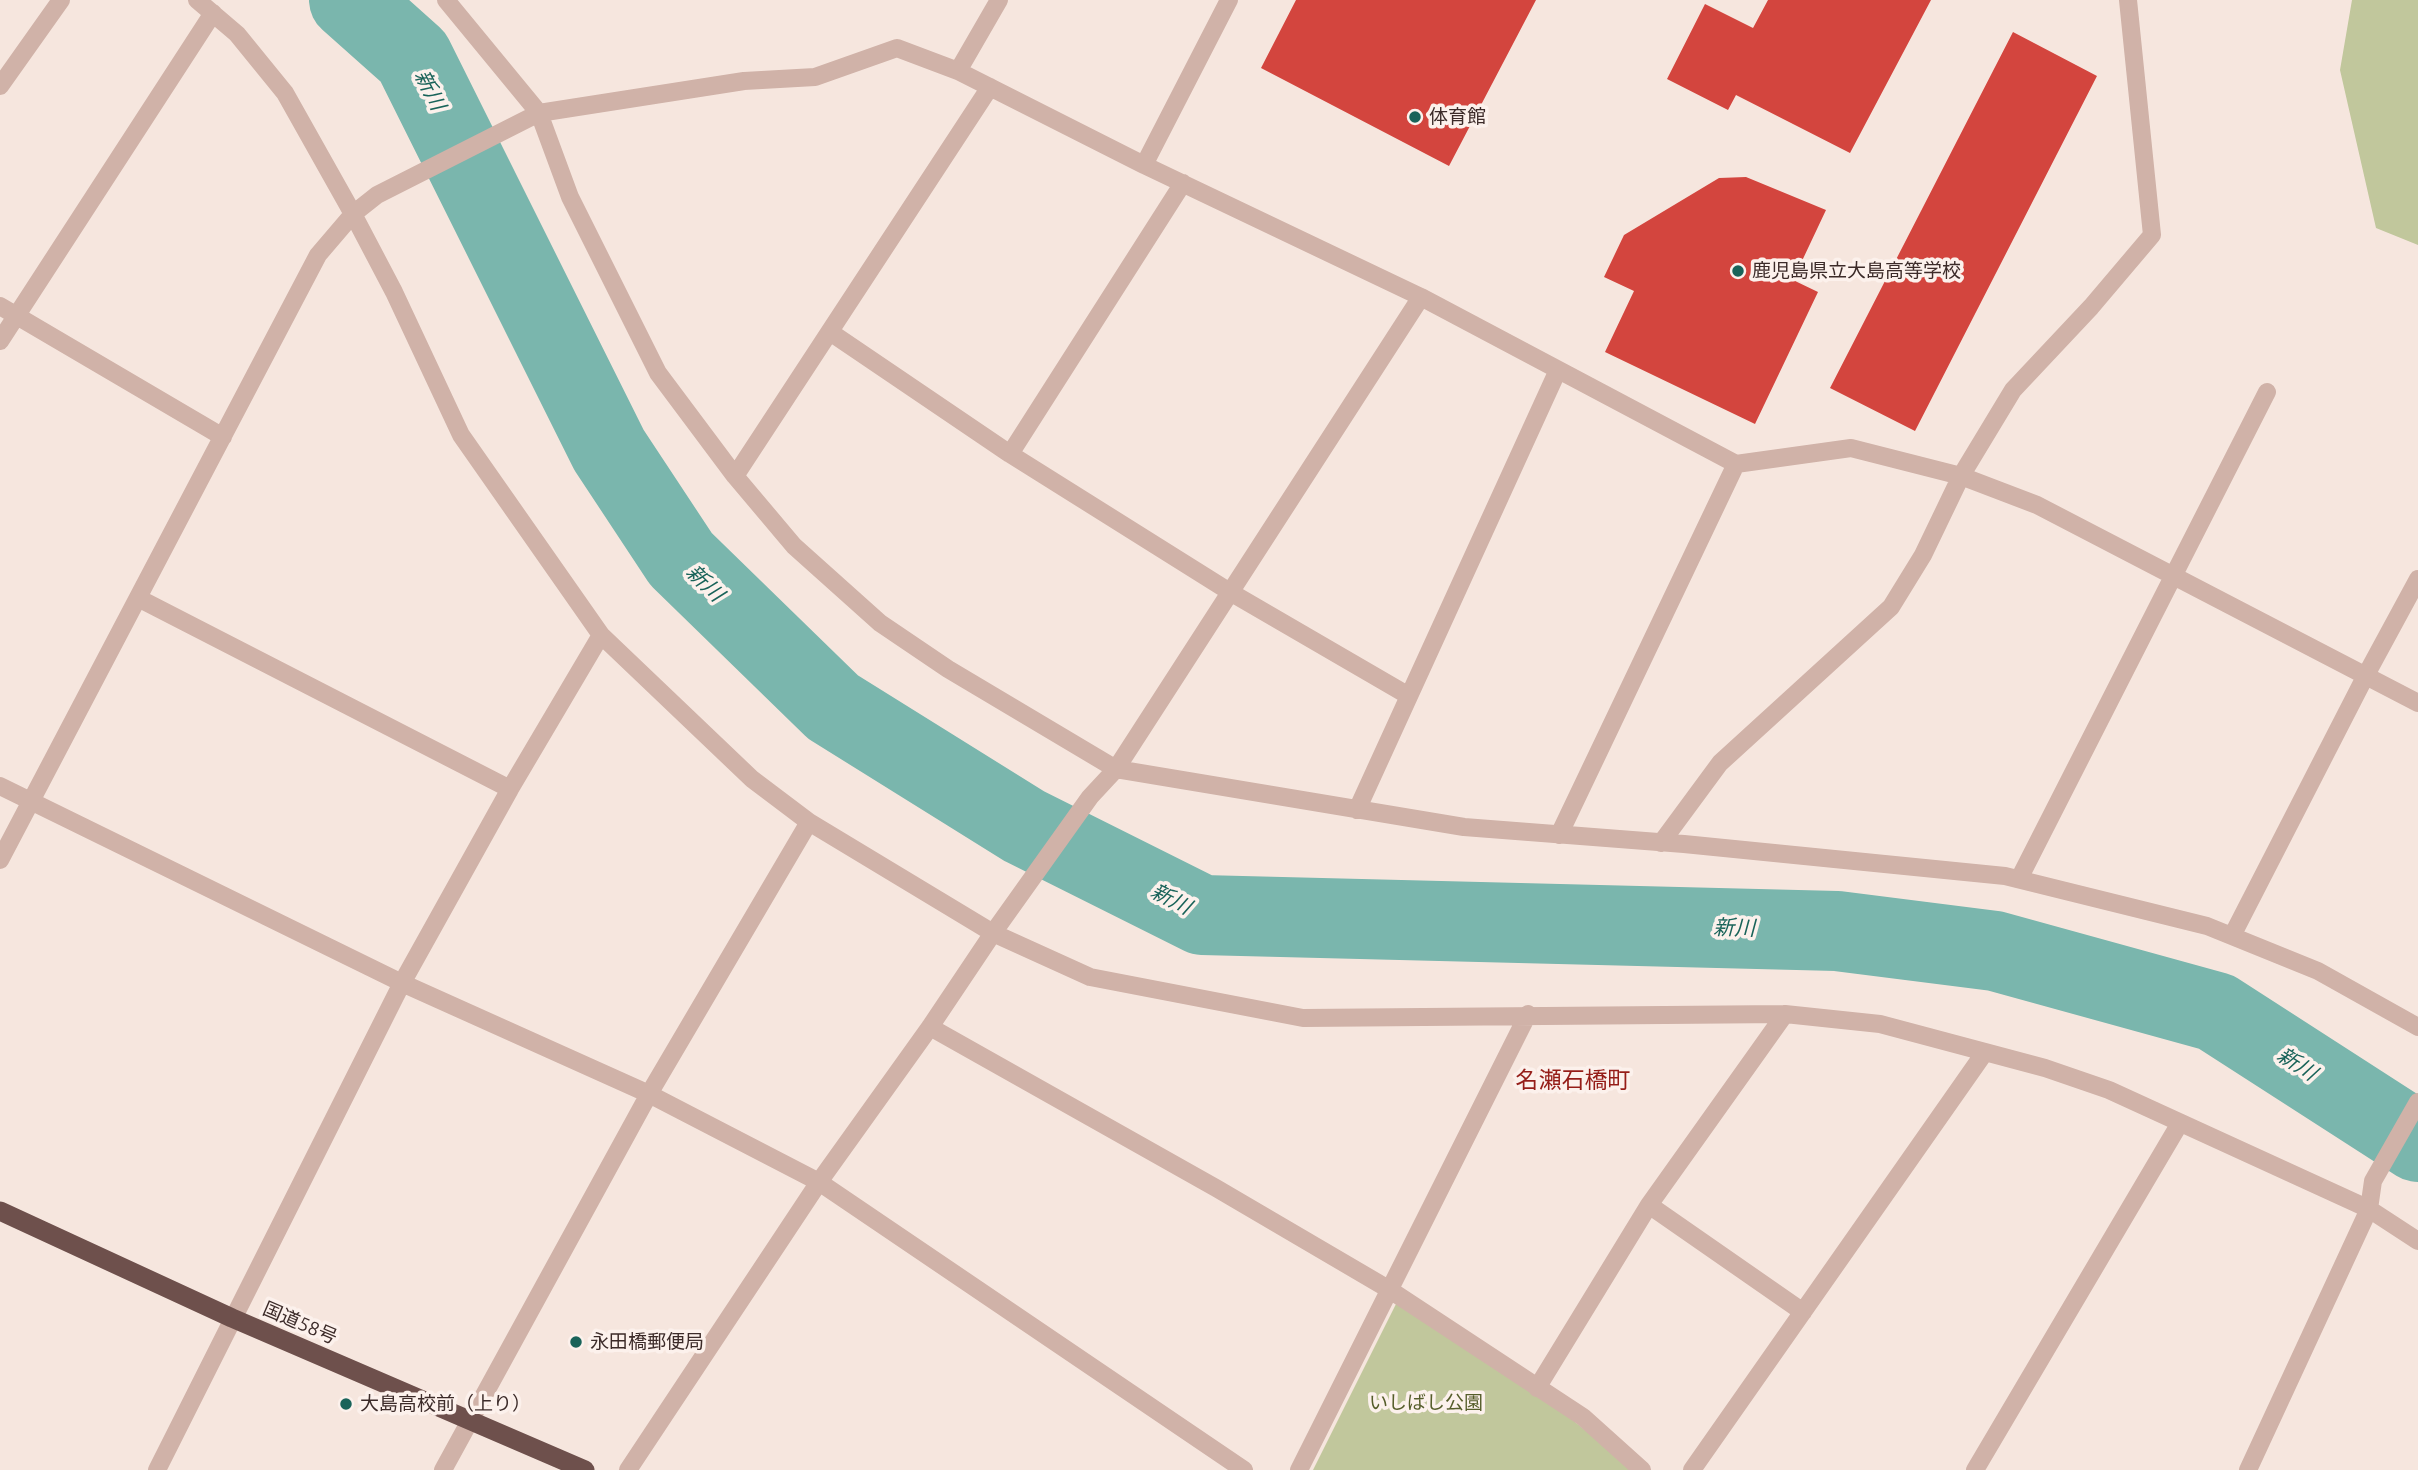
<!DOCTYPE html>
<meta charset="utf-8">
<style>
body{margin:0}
canvas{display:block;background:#f6e6de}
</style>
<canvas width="2418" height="1470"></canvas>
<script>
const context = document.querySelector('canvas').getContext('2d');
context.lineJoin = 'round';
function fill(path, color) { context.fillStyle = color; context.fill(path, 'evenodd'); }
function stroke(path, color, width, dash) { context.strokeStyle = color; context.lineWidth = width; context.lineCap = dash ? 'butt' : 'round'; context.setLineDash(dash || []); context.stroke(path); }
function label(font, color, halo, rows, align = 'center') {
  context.font = font + ' Ubuntu,"Noto Sans JP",sans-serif'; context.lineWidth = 7; context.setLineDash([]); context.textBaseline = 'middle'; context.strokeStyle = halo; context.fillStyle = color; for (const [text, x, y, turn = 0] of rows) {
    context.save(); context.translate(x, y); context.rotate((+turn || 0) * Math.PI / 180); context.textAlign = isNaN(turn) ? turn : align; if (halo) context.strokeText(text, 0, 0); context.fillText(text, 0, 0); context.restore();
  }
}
const green = new Path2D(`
 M2352,0H2418V245L2376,228L2340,70Z
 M1398,1300L1548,1400L1634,1470H1313Z`);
const river = new Path2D(`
 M349,0L413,57L609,450L681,559L833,707L1024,826L1202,915L1837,931L1995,951L2216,1012L2418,1142`);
const building = new Path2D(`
 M1296,0H1536L1449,166L1261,68Z
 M1768,0H1931L1850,153L1736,95L1728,110L1667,79L1705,4L1753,28Z
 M2013,32L2097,76L1915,431L1830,388Z
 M1746,177L1826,210L1793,280L1818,292L1755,424L1605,352L1634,291L1604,277L1624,235L1719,178Z`);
const minor = new Path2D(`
 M197,0L237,34L285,93L353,214L394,292L461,435L601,635L752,779L809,822L993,933L1090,977L1303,1018L1785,1014L1880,1024L2045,1068L2109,1090L2369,1209L2418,1241
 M446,0L539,113L570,197L658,373L735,476L794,546L880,623L948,669L1116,769L1464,827L1684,844L2005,876L2207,926L2318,971L2418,1027
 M958,71L999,0
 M0,86L61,0
 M1144,165L1229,0
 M0,306L223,437
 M830,332L1010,454L1230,592L1409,696
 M0,341L213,13
 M1010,454L1183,183
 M735,476L990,87
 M138,598L510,789
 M0,786L402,983L649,1094L819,1182L1244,1470
 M1357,810L1558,370
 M1559,835L1736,464
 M1661,843L1720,763L1891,607L1923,555L1961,476L2013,390L2091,307L2152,235L2128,0
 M0,860L318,255L353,214L377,195L539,113L744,81L815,77L897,48L958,71L1144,165L1421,297L1736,464L1851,448L1961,476L2037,505L2418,703
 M2019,879L2267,392
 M2232,936L2366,675L2418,579
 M930,1027L1216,1188L1390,1290L1583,1417L1642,1470
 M1649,1205L1803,1312
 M1537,1388L1649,1205L1785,1014
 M157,1470L402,983L510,789L601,635
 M443,1470L649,1094L809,822
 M628,1470L819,1182L930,1027L993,933L1090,797L1116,769L1421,297
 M1299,1470L1528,1014
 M1692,1470L1985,1052
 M1975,1470L2180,1123
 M2248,1470L2369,1209L2373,1181L2418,1102`);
const trunk = new Path2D(`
 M0,1211L232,1318L585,1470`);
const markers = [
 [1415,117,7,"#196359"],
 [1738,271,7,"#196359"],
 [576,1342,7,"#196359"],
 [346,1404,7,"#196359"]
];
const poiNames = [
 ["体育館",1429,117],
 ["鹿児島県立大島高等学校",1752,271],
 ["永田橋郵便局",590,1342],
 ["大島高校前（上り）",360,1404]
];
const streetNames = [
 ["国道58号",300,1323,23]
];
const parkNames = [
 ["いしばし公園",1426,1403]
];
const waterNames = [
 ["新川",430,90,63],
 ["新川",705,583,44],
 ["新川",1171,899,27],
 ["新川",1734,928,1],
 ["新川",2297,1064,33]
];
const quarterNames = [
 ["名瀬石橋町",1573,1080]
];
fill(green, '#c1c79c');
stroke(river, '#7ab6ad', 80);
fill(building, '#d3453e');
stroke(minor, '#d0b2a8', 18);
stroke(trunk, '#6e504c', 19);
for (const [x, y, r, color] of markers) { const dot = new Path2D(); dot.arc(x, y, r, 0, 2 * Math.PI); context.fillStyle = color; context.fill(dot); stroke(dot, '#fcf1ec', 2.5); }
label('19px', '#3c2b29', '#fcf1ec', poiNames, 'left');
label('19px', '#3c2b29', '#fcf1ec', streetNames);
label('19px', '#555d2a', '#fcf1ec', parkNames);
label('italic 21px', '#196359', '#fcf1ec', waterNames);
label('23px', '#951d18', '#fcf1ec', quarterNames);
</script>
